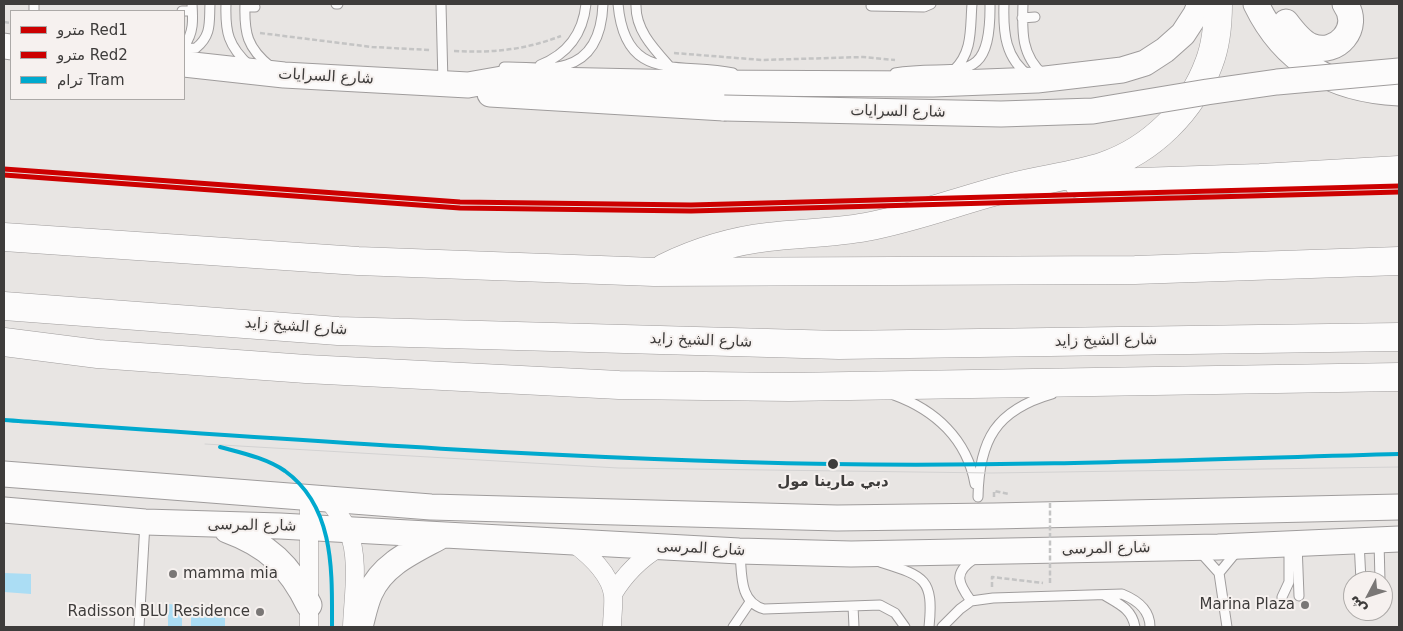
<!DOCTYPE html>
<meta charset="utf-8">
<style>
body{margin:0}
#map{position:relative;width:1403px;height:631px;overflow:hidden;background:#e8e5e3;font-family:"DejaVu Sans","Noto Sans Arabic",sans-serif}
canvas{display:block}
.frame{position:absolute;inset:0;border:5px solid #3e3c3b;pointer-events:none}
.legend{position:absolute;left:10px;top:10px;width:175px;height:90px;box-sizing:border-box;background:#f6f1ef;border:1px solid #aca9a7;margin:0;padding:6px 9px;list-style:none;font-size:15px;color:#3e3c3b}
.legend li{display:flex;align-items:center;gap:10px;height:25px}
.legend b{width:25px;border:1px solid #aca9a7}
.north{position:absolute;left:1343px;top:571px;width:50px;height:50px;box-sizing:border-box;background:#f6f1ef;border:1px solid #aca9a7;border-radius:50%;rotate:230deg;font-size:14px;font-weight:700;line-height:20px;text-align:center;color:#3e3c3b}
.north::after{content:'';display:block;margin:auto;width:18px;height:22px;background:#7a7776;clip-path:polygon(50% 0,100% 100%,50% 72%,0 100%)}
</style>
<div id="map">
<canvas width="1403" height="631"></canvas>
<div class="frame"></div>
<ul class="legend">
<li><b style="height:6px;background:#c00"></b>مترو Red1</li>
<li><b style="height:6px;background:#c00"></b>مترو Red2</li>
<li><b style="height:6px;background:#00a9ce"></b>ترام Tram</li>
</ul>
<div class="north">ش</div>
</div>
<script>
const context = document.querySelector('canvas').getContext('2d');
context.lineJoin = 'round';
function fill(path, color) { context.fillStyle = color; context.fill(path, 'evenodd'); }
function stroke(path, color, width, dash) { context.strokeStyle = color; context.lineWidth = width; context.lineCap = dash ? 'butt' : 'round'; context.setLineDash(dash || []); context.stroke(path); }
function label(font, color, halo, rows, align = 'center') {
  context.font = font + ' "DejaVu Sans","Noto Sans Arabic",sans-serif'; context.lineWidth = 4; context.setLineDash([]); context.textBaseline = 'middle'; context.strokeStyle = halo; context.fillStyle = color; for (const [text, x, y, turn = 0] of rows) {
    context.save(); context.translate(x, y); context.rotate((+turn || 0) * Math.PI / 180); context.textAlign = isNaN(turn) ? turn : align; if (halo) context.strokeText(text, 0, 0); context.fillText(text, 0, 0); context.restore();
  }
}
const water = new Path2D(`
 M4,573L31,574V594L4,592Z
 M168,604L182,605V627H168Z
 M191,606L225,607V627H191Z`);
const path = new Path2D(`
 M4,22L11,23
 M260,33L372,47L431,50
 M454,51C493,53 524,50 561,36
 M674,53L762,60L863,57L895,60
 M994,497V491L1009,494
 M992,587V577L1043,583`);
const service = new Path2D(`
 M226,4C225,32 228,46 250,66
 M245,4C244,33 247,48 271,67
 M336,4H338
 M441,4L443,83
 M618,4C625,83 677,62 733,73
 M636,4C635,30 654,49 671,68
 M1004,4C1003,32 1005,59 1030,76
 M1023,4C1022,31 1021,56 1044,75
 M871,6L924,7L931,4
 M245,7H255
 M34,11V4
 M182,11H192
 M1022,18L1035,17
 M184,46C194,33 193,19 192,4
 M184,49L196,48C212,35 209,22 210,4
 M540,65C568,54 583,33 586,4
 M504,67C523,66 549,71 566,65C594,57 602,30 603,4
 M954,70C973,52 970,28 972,4
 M895,73C956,62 991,92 990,4
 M894,395C935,410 967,439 975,484
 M978,497C979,440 996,410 1052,394
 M1359,541L1361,581
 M1379,541L1380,581
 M1297,544L1299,596
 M740,553C742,574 739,602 764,609L880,605L895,613L905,627
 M1201,553L1219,573L1227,627
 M974,559C953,573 958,583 971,601L993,598L1122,594C1137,600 1150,610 1150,627
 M880,562C924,576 934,578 929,627
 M1219,573L1238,550
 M1104,595C1119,604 1132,609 1135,627
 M1282,597L1289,582V544
 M853,606L854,627
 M139,627L145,523
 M733,627L750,602
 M942,627L960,609L971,601`);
const minor = new Path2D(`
 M327,498C334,508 343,519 348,530C360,560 353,596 352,627
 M573,543C589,555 610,573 613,595C614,606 612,617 612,627
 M613,594C625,574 640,559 660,547
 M309,627V497`);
const secondary = new Path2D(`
 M1256,4C1285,64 1334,90 1399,93
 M1286,22C1292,30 1301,42 1311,46C1337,57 1362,27 1345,4
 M4,46L11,47
 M184,64L284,75L468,85L502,79L690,83L933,84L1037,80L1122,70L1145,63L1165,50L1183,34L1196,14L1200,4
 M490,94L724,108
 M4,474L431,507L837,518L994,516L1399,507
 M4,510L145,522L280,526L739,551L851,554L1218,547L1399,539
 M227,530C268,545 290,566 309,605
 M360,627C363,616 365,604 370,593C383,563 416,550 443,535`);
const motorway = new Path2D(`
 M1079,184L1260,178L1399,170
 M4,237L358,261L654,272L1135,270L1399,261
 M664,268C697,252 732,241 768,237C801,233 834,233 866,227C916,218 963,199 1012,187C1042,179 1074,176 1104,166C1151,150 1192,110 1209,63C1216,45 1218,23 1218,4
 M4,306L338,331L839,345L1399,337
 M4,342L98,354L306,369L619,385L789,387L1399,377`);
const tram = new Path2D(`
 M205,444L618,468L991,473L1399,467`);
const pathBridge = new Path2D(`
 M1050,503V584`);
const secondaryBridge = new Path2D(`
 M724,108L1001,114L1093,111L1207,92L1277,82L1399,71`);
const tram1 = new Path2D(`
 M4,420C279,439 555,459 831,464C1020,467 1210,459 1399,454
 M220,447C242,453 266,458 285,471C335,507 332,572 332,627`);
const metro1 = new Path2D(`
 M4,169L460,202L691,205L1399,186`);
const metro2 = new Path2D(`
 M4,175L460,208L691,211L1399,192`);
const markers = [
 [833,464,6,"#3e3c3b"],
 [173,574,5,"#7a7776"],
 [1305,605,5,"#7a7776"],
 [260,612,5,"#7a7776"]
];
const streetNames = [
 ["شارع السرايات",326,77,3],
 ["شارع السرايات",898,112,1],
 ["شارع الشيخ زايد",296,327,4],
 ["شارع الشيخ زايد",701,341,2],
 ["شارع الشيخ زايد",1106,341,-1],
 ["شارع المرسى",252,526,1],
 ["شارع المرسى",701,549,3],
 ["شارع المرسى",1106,549,-1]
];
const stopNames = [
 ["دبي مارينا مول",833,482]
];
const poiNames = [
 ["mamma mia",183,574,"left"],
 ["Marina Plaza",1295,605],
 ["Radisson BLU Residence",250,612]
];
fill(water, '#abddf4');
stroke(service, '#9f9c9c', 11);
stroke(minor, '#9f9c9c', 19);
stroke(secondary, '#9f9c9c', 27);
stroke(motorway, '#9f9c9c', 29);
stroke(path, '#c4c4c4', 2.5, [5, 2.5]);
stroke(service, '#fcfbfb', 9);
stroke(minor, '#fcfbfb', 18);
stroke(secondary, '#fcfbfb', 25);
stroke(motorway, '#fcfbfb', 28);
stroke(tram, '#d3d2d2', 1);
stroke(secondaryBridge, '#9f9c9c', 27, []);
stroke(pathBridge, '#c4c4c4', 2.5, [5, 2.5]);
stroke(secondaryBridge, '#fcfbfb', 25);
stroke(tram1, '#00a9ce', 4);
stroke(metro1, '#c00', 5);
stroke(metro2, '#c00', 5);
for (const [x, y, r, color] of markers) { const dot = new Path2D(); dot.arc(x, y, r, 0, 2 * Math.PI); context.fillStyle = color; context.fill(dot); stroke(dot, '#f6f1ef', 2); }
label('15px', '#3e3c3b', '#f6f1ef', streetNames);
label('bold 15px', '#3e3c3b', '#f6f1ef', stopNames);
label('15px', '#3e3c3b', '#f6f1ef', poiNames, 'right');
</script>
